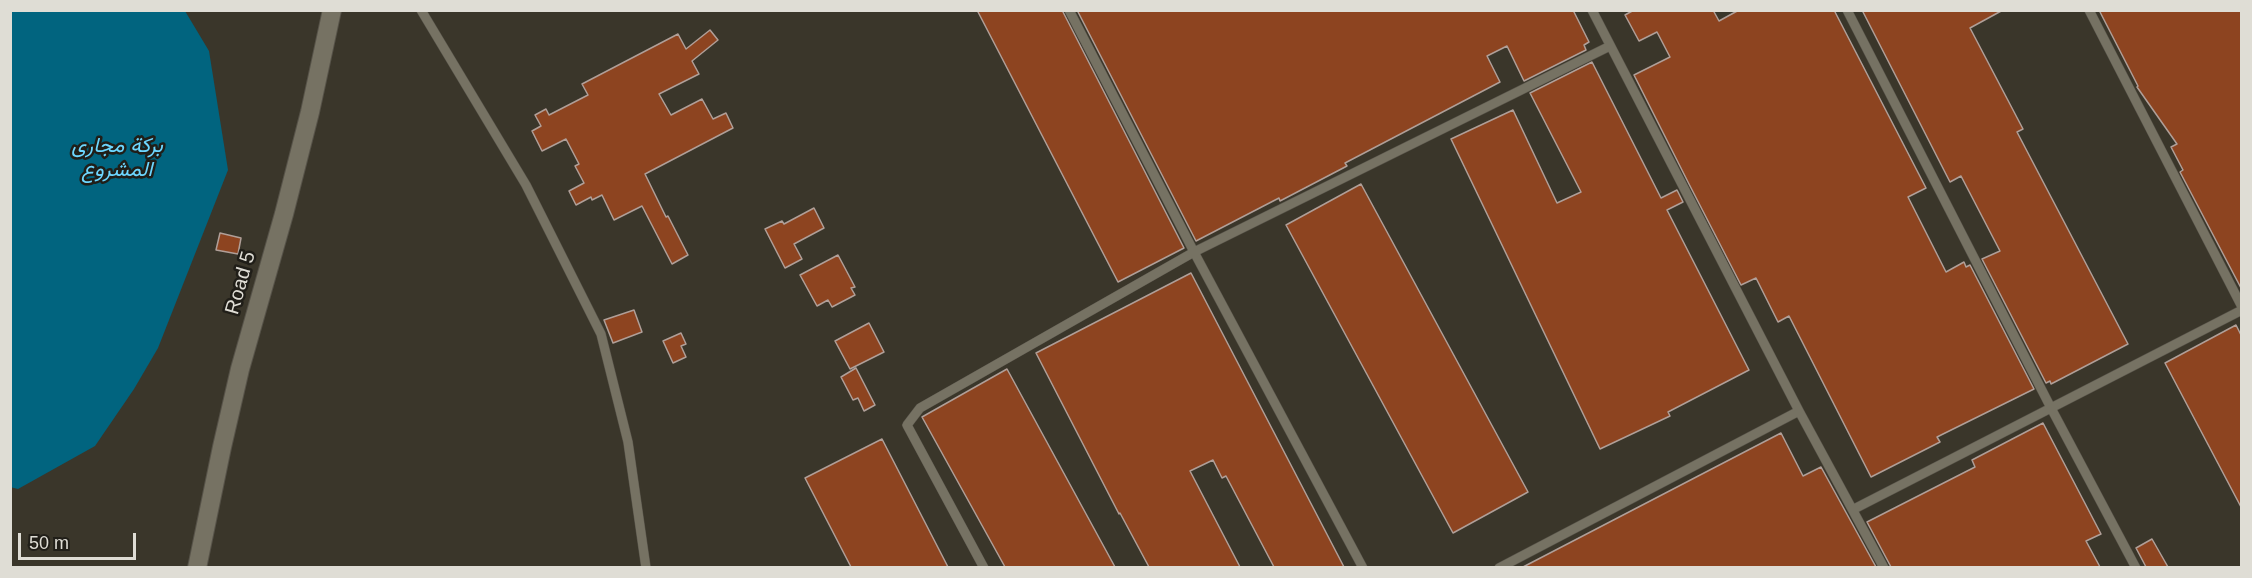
<!DOCTYPE html>
<meta charset="utf-8">
<style>
body{margin:0}
#map{position:relative;width:2252px;height:578px;overflow:hidden;background:#3a362a;font-family:Helvetica,sans-serif}
canvas{display:block}
.frame{position:absolute;inset:0;border:12px solid #dfddd5;pointer-events:none}
.scale{position:absolute;left:18px;top:533px;width:118px;height:27px;box-sizing:border-box;border:3px solid #dfddd5;border-top:0;padding-left:8px;font-size:18px;line-height:21px;white-space:nowrap;color:#dfddd5;-webkit-text-stroke:4px #201e18;paint-order:stroke}
</style>
<div id="map">
<canvas width="2252" height="578"></canvas>
<div class="frame"></div>
<div class="scale">50 m</div>
</div>
<script>
const context = document.querySelector('canvas').getContext('2d');
context.lineJoin = 'round';
function fill(path, color) { context.fillStyle = color; context.fill(path, 'evenodd'); }
function stroke(path, color, width, dash) { context.strokeStyle = color; context.lineWidth = width; context.lineCap = dash ? 'butt' : 'round'; context.setLineDash(dash || []); context.stroke(path); }
function label(font, color, halo, rows, align = 'center') {
  context.font = font + ' Helvetica,Vazirmatn,sans-serif'; context.lineWidth = 5; context.setLineDash([]); context.textBaseline = 'middle'; context.strokeStyle = halo; context.fillStyle = color; for (const [text, x, y, turn = 0] of rows) {
    context.save(); context.translate(x, y); context.rotate((+turn || 0) * Math.PI / 180); context.textAlign = isNaN(turn) ? turn : align; if (halo) context.strokeText(text, 0, 0); context.fillText(text, 0, 0); context.restore();
  }
}
const water = new Path2D(`
 M10,11H185L209,51L228,170L158,348L134,389L95,446L18,489L10,487Z`);
const building = new Path2D(`
 M977,10H1062L1184,248L1118,282Z
 M1077,10H1573L1589,42L1584,45L1586,50L1524,81L1507,46L1487,56L1500,82L1345,163L1347,166L1280,201L1279,198L1196,241Z
 M1634,10H1713L1719,21L1739,10H1834L1926,188L1908,197L1946,272L1964,262L1966,267L1970,265L2034,389L1937,437L1940,442L1871,477L1789,316L1778,322L1756,278L1741,285L1689,184L1634,75L1670,57L1657,32L1639,41L1625,15Z
 M1862,10H2003L1970,28L2023,129L2017,132L2128,344L2051,384L2050,381L2046,383L1982,259L2000,251L1961,176L1950,182Z
 M2099,10H2241V288L2180,172L2183,170L2171,147L2177,144L2137,87L2138,86Z
 M710,30L718,40L692,61L699,74L659,94L671,115L702,99L713,119L726,113L733,128L645,174L666,217L668,216L688,255L672,264L642,206L614,220L602,195L592,200L591,197L576,205L569,191L584,183L575,166L579,164L566,139L542,151L532,131L541,126L535,115L546,109L549,115L588,95L582,84L678,34L686,49Z
 M1592,62L1661,198L1677,190L1683,202L1667,210L1749,370L1668,412L1670,416L1600,449L1451,139L1513,110L1557,203L1581,192L1530,93Z
 M1361,184L1528,492L1453,533L1286,225Z
 M814,208L824,228L794,244L802,259L785,268L765,229L782,221L784,224Z
 M220,233L241,238L238,254L216,250Z
 M838,255L855,287L851,288L855,295L832,307L828,300L817,306L800,275Z
 M1191,273L1344,567H1274L1226,476L1222,478L1213,460L1190,471L1240,567H1149L1120,513L1119,514L1036,353Z
 M634,310L642,332L613,343L604,320Z
 M869,323L884,352L850,369L835,341Z
 M2236,325L2241,335V507L2165,363Z
 M681,333L686,344L681,346L686,357L673,363L663,341Z
 M856,368L875,405L864,411L858,398L853,400L841,377Z
 M1007,369L1115,567H1005L922,417Z
 M2043,423L2101,534L2086,541L2100,567H1891L1867,522L1975,467L1972,460Z
 M1781,433L1803,476L1821,467L1876,567H1523Z
 M882,439L948,567H851L805,478Z
 M2152,539L2168,567H2146L2136,548Z`);
const service = new Path2D(`
 M421,10L526,185L601,334L628,442L646,568
 M1069,10L1194,252L1363,568
 M1592,10L1799,411L1884,568
 M1847,10L2051,408L2136,568
 M2089,10L2242,307
 M1854,509L2242,310
 M984,568L907,425L920,408L1194,252L1610,46
 M1499,568L1799,411`);
const secondary = new Path2D(`
 M197,568L222,447L240,369L284,214L310,112L332,10`);
const streetNames = [
 ["Road 5",241,283,-74]
];
const waterNames = [
 ["بركة مجارى",117,146],
 ["المشروع",117,170]
];
fill(water, '#01647f');
fill(building, '#8d4420');
stroke(building, '#b09f98', 1.5);
stroke(service, '#575349', 10);
stroke(secondary, '#575349', 20);
stroke(service, '#767263', 9);
stroke(secondary, '#767263', 18);
label('20px', '#dfddd5', '#201e18', streetNames);
label('italic 21px', '#6dd7ff', '#201e18', waterNames);
</script>
